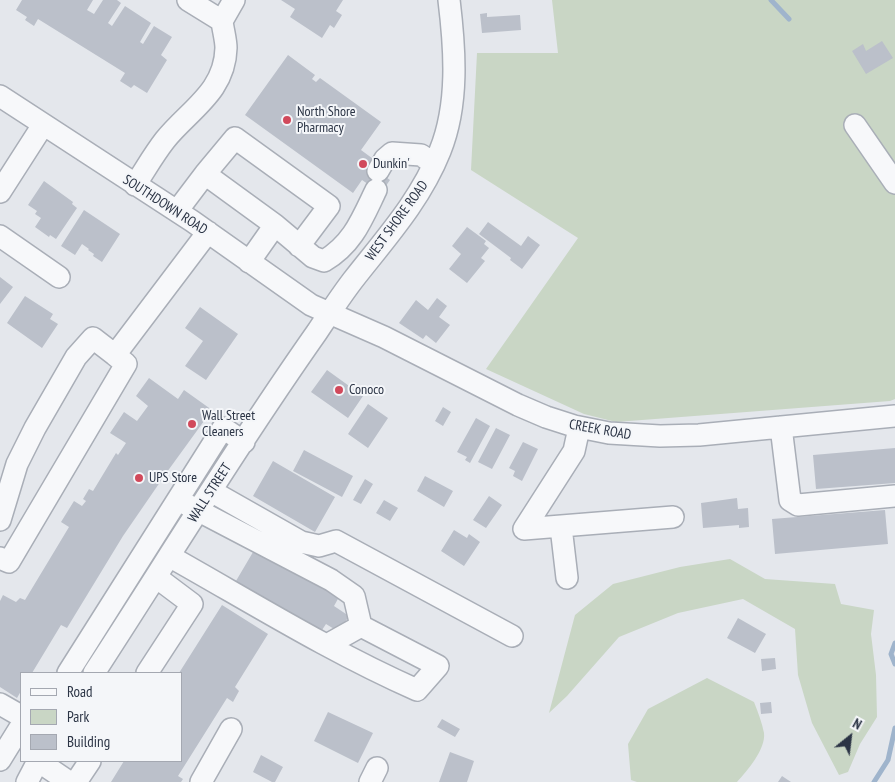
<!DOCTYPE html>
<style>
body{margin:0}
#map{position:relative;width:895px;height:782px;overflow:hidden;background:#e4e7ec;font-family:"PT Sans Narrow",sans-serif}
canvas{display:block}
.legend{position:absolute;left:20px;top:672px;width:162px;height:90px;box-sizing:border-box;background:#f4f6f9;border:1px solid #a4a8b1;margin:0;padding:6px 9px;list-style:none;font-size:15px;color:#2b3445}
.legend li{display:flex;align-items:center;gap:10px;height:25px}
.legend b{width:25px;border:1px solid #a4a8b1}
.north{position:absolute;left:825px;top:712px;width:50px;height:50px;-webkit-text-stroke:4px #f4f6f9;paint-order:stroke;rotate:29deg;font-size:14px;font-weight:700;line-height:20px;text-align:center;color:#2b3445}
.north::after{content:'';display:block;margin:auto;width:18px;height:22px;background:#2b3445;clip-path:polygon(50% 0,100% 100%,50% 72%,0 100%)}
</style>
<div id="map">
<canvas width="895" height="782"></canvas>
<ul class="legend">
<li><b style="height:6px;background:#f7f8fa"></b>Road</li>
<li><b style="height:14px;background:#c9d6c5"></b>Park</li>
<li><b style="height:14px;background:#bbc0ca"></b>Building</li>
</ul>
<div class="north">N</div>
</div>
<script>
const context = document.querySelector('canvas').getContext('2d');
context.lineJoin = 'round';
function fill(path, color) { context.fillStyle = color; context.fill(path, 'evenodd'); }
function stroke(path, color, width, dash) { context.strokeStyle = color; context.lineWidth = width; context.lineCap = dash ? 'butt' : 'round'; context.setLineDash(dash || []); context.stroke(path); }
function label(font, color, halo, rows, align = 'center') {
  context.font = font + ' "PT Sans Narrow",sans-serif'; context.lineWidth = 4; context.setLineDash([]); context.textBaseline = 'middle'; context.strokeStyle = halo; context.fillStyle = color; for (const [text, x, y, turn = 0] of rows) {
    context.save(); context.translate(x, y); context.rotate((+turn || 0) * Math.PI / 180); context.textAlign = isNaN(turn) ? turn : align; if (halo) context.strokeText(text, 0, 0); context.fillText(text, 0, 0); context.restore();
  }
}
const green = new Path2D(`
 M552,0H895V399L890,401L616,422L584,414L486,369L578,238L471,170L477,53H558Z
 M730,559L765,579L835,584L841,604L874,610L871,634L876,675L877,717L860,744L848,772L839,775L812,723L798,675L795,629L743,599L678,613L619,637L567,696L549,713L575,615L613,584L680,567Z
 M707,678L754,702C758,712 762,723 764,733C766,749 747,771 737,782H637L631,780L628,744L648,709Z`);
const stream = new Path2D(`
 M771,0L789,19
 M895,643L891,654L895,664
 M874,782L888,760L895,728`);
const building = new Path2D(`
 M22,0H93L87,10L94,14L103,0H117L121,3L108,23L112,26L125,6L151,23L140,42L143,44L154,26L172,37L161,55L167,60L147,93L134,85L131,88L120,81L125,73L38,19L34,26L25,20L27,17L16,10Z
 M281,0H343L336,11L342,15L334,28L330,25L322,38L290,17L295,9Z
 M487,13V17L520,15L521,30L482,33L480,14Z
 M882,41L893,58L866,74L852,51L863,44L866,51Z
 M288,55L315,75L312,79L316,82L320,78L381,122L361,150L380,164L376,170L390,180L381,193L362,180L353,193L245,115Z
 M44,181L73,202L72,204L77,208L56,239L50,235L49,237L35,227L41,218L35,214L37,211L28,205Z
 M84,210L120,234L102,262L93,256L94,254L88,250L89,249L82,244L75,255L61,246Z
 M488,222L521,246L528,236L540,245L522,269L510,260L511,258L479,234Z
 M467,227L486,241L484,244L489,248L481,258L485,261L467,283L449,269L461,254L452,246Z
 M0,277L13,287L0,304Z
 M25,296L53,314L50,319L58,324L42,348L7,323Z
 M437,298L447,306L439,317L450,325L436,343L426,335L423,339L399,323L416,300L428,310Z
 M200,307L238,334L206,380L185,366L203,341L185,328Z
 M327,370L363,396L348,418L311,392Z
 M149,378L178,399L184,390L212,410L167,472L123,536L67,628L61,625L32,673H21V691L17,698L0,687V601L3,595L16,602L20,598L25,600L69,527L61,522L74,501L82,506L86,501L83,499L89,489L93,491L116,453L118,455L126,443L110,433L124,412L137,421L148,406L136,396Z
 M368,404L388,418L368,448L348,434Z
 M443,407L451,412L443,426L435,421Z
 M476,418L490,426L470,463L465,460L467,457L457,452Z
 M496,428L510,435L492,469L478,462Z
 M523,442L538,449L522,481L513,476L515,471L509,468Z
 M895,448V483L816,489L813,455Z
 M304,450L353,476L342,497L293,471Z
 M273,461L335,497L315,532L253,496Z
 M425,476L453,491L444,507L417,491Z
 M365,479L373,484L361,504L353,500Z
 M489,496L502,505L486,528L473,520Z
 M737,498L738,509L748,508L749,527L739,528V525L703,528L701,503Z
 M384,500L398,508L390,521L376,513Z
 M885,510L888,544L775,554L772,519Z
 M454,530L467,538L469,534L480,542L464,566L441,551Z
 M256,547L339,597L334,606L349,616L339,632L326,624L318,636L233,586Z
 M222,605L268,634L235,687L239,691L233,702L227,698L178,776L183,779L181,782H111L124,761H181V673H179Z
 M738,618L766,634L755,653L727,638Z
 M775,658L776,669L762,671L761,659Z
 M771,702L772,713L761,714L760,703Z
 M328,712L373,733L358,763L314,741Z
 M442,719L460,729L455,737L437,727Z
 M450,752L474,761L467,782H439Z
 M261,755L283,767L275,782H272L253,772Z
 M782,776L791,782H778Z`);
const minor = new Path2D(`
 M188,0L222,21
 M0,96L192,221L311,305L384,337L518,405L546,417L574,426L609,433L660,436L699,435L895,416
 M855,125L895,183
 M378,171L385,159L392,153L421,155L434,164
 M205,174L235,138L329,206L299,246
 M135,185C145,170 154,154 165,140C189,110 225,92 226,48C226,40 223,30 222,21L234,0
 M0,192L43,125
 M177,211L205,174L275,225L249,262
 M275,225L313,257L324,261C353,244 362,219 376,190
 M0,236L59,277
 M781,427L790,500L798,505L895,496
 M579,428L574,451L524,529L673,517
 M211,491L301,542L319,546L336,541L512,636
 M0,520L17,464L35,428L76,357L93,338L115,355L208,232
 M561,527L567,578
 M169,556C251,602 331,652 417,690L438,666L361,626L354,596L331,580L178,500
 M0,558L9,562L126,364L115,355
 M327,645L361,626
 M68,673L223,428L244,442
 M94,673C168,559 239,443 317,332C329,314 340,297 353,280C385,239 420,201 440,151C459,104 455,49 449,0
 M147,673L192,604L156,577
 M0,704L21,716
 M0,760L21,726
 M38,761L69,782
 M27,782L38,761
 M76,782L90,761
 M201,782L231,729
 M370,782L377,768`);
const markers = [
 [287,120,5,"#d1495b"],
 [363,164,5,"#d1495b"],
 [339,390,5,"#d1495b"],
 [192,424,5,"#d1495b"],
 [139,478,5,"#d1495b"]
];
const poiNames = [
 ["North Shore",297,112],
 ["Pharmacy",297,128],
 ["Dunkin'",373,164],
 ["Conoco",349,390],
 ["Wall Street",202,416],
 ["Cleaners",202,432],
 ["UPS Store",149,478]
];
const streetNames = [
 ["SOUTHDOWN ROAD",165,205,33],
 ["WEST SHORE ROAD",397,221,-54],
 ["CREEK ROAD",600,430,10],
 ["WALL STREET",210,493,-57]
];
fill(green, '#c9d6c5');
stroke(stream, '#9fb4cc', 5);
fill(building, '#bbc0ca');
stroke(minor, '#a9aeb7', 24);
stroke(minor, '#f7f8fa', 21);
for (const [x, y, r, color] of markers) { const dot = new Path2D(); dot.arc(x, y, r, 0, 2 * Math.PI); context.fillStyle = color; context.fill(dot); stroke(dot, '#f4f6f9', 2); }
label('14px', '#2b3445', '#f4f6f9', poiNames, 'left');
label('14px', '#2b3445', '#f4f6f9', streetNames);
</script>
